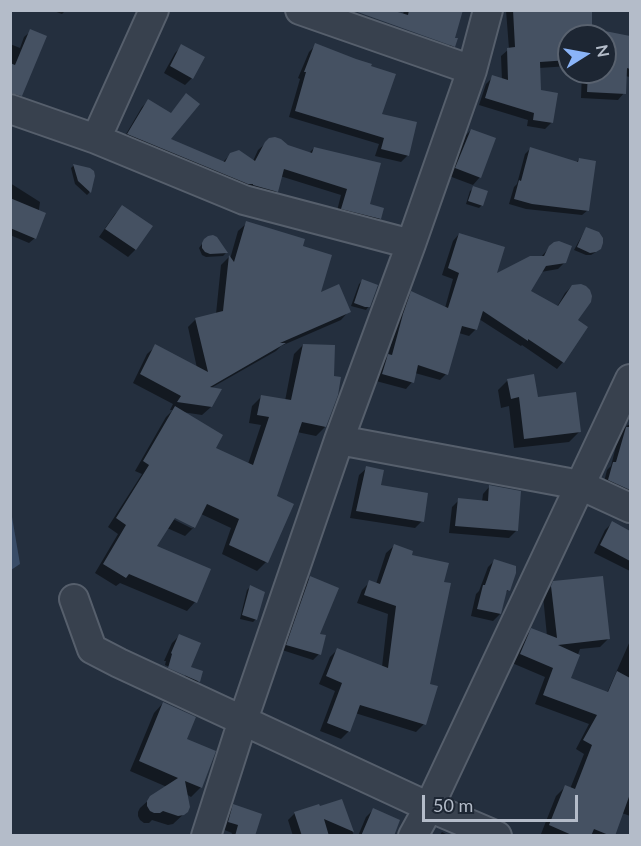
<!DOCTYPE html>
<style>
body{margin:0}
#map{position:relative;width:641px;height:846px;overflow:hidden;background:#242f3e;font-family:Lato,sans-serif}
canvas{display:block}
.frame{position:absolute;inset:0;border:12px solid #b4bcc9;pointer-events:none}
.north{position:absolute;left:557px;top:24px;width:60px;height:60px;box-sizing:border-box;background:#1d2633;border:2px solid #59626f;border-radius:50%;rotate:79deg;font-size:16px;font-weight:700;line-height:24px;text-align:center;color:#b4bcc9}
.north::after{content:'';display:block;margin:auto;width:21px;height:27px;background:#8ab4f8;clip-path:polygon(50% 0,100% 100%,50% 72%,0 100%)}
.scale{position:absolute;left:422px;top:795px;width:156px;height:27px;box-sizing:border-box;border:3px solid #b4bcc9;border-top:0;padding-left:8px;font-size:18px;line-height:21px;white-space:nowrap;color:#b4bcc9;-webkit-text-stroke:4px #1d2633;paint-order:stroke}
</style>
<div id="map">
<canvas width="641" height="846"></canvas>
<div class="frame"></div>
<div class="north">N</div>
<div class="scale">50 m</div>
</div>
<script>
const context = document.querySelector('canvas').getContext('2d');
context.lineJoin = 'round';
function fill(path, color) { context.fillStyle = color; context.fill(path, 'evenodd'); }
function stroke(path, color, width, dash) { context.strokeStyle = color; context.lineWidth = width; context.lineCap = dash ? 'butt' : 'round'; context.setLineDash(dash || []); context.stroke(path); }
const water = new Path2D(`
 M11,511L20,564L11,570H10Z`);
const shadow = new Path2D(`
 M51,10H66L62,14Z
 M334,10H347L449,46V43L403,15L404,10H462L454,39V46L447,53Z
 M506,10H591L590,30L616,35L614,50L630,53V77L625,76L624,93L618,100L581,98L582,72H605V36H569V66L539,68L540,91L552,122L545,129L527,126L528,120L479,105L486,84L493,77L502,80L501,56L509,49Z
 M31,31L20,95L14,101H10V44L20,48L24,37Z
 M316,45L380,115L408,155L401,162L375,156L379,144L289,117L300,79L298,78L309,52Z
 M182,46L192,78L185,85L164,73L175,53Z
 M148,101L169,140L223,162L231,154L253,161L258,150L266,143L287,146L309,153L314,148L380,218L373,225L336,215L341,195L280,176L276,191L270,198L122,141L142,107Z
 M471,130L480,177L473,185L449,176L464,137Z
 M530,149L576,163L579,159L588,210L582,215L526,209L509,204L514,187L517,184L525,154Z
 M74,165L94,176L89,193L87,195L75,184L71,168Z
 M10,183L40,202L35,238L29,243L10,235Z
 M474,188L482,205L479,208L466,204L470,191Z
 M123,207L150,227L135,250L128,257L99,237L115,214Z
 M247,223L301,247L318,295L349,311L341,320L281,346L276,351L211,388V407L202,415L182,412L214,448L248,464L261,425L249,423L252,406L261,397L285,401L294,354L303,345L325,427L316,436L297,432L275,497L266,562L257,571L222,554L231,528L201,514L194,527L185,536L167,528L155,547L209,570L195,602L187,611L120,583L116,586L95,573L118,534L108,527L142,474L135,471L166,417L173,410H170L173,404L133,383L147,354L156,346L197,368L188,327L196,319L216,314L221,265L229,257L230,259L238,231ZM168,514L193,525V529L167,516Z
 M587,229L596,252L591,255H586L574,250L584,232Z
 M459,234L495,276L541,257L550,247L565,262L558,269L541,272L529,292L557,307L565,293L572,286L576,321L563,362L557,369L522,345L521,346L479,319L476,329L469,336L459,333L446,374L440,380L415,373L412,382L406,389L376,381L382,363L388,356L397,322L405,300L411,293L445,308L453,279L442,275L453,241Z
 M205,240L226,253L223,256L206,257L202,255L199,248Z
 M362,281L369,306L366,310L351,306L359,284Z
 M508,380L537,398L579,432L569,442L514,448L509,406L501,408L498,390Z
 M628,425H630V499L603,486L607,470L611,466L618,438L621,431Z
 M367,468L379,487L422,521L415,528L350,518L359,475Z
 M490,486L517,530L509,538L449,533L452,507L459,500L482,502L483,494Z
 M612,523L630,532V571L594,553L605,530Z
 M394,546L410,556L443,583L424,724L416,732L355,713L349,731L341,739L320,731L335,691L319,684L330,657L338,649L382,667L388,614L357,603L362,590L370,582L376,584L386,553Z
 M495,560L508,590L504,595L500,614L493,621L471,616L476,594L479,591L488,567Z
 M310,577L319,654L313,660L282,650L305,583Z
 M554,583L609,638L600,647L580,649L569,679L607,693L630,641V816L622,813L613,836H545L541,834L556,796L565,787L570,789L584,754L576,749L589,724L535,704L545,677L512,663L523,638L532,630L547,636L543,596Z
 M250,587L256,619L253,622L240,619L247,590Z
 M179,636L189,668L201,672L198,681L191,689L162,675L164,668L185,677V674L165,665L166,661H164L172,643Z
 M163,703L185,740L201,787L191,797L186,794L187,811L173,824L168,825L152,820L149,823H144L140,820L138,816V812L140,808L151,798L167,787L130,771L154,713Z
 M342,800L354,836H293L288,820L295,813L319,808Z
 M234,806L254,836H231L232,833L222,829L227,813Z
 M373,810L392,836H358L366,817Z
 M442,832L446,834L448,836H439Z`);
const building = new Path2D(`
 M352,10H391L408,15L409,10H463L455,38H458L455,47Z
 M513,10H592V36H569V60L540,62L541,90L558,93L553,123L533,120L534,113L485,98L492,75L508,80L507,48L515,47Z
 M30,29L47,36L22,96L10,93V63L15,65Z
 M605,31L630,36V69L627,68L626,94L587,92L588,72H605Z
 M315,43L356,59L372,64L371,66L396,74L382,114L417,122L409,156L381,149L384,138L295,111L306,72H304Z
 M181,44L205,57L193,79L170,66Z
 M186,93L200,104L171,139L225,162L230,153L239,150L255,161L265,142L269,138L275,137L281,139L288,145L312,153L314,147L381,163L370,204L384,208L381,219L341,209L347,189L284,169L278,192L253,185V184H248L127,134L148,99L171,113Z
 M471,129L496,138L481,178L455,168Z
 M530,147L578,162L579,158L596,161L589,211L532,204L514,199L519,180L521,181Z
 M73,164L90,168L94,171L95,176L91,193L78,181Z
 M473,186L488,191L483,206L468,201Z
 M10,198L46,213L36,239L10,228Z
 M122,205L153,226L136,250L105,229Z
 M246,221L305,239L303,246L332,255L321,292L339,284L351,312L280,343H286L210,387L222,389L212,407L177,402L181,396L140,374L155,344L208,372L195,318L223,311L229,255L234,262Z
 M586,227L599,232L603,238V243L601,249L596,252L590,253L577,247Z
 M459,233L505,247L497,273L530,256H544L549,246L554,242L559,241L572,246L566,263L546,266L531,291L558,306L572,285L581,284L586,286L590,290L592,296L591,302L578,320L588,327L564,363L528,339V341L483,311L477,330L462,326L448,375L418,365L414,383L382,374L388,354L392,355L403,314L411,291L448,308L459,273L448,268Z
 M213,235L217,237L228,253L210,254L205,252L202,248V243L204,239L208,236Z
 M362,279L378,285L370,307H365L354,303Z
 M303,344L335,345L334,376L341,377L338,395L326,427L302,422L277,496L294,504L268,563L229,545L239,519L207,504L195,528L175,518L157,546L211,569L197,603L129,574L126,578L103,564L126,525L116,518L149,465L143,461L175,406L223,435L216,448L253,465L269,417L257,415L261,395L291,400Z
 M534,374L538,397L576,392L581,432L524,439L519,397L511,399L507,379Z
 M626,427H630V490L608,480L613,462H616Z
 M366,466L384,470L381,485L428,493L424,522L356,511Z
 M489,485L521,491L518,531L455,526L458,498L488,501Z
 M612,521L630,531V561L600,545Z
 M394,544L413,551L412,555L449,563L444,582L451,583L430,684L438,686L426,725L360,705L350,732L327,723L342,683L326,676L337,648L388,668L396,606L364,595L369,580L380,584Z
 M494,559L516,566V573L510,591L507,590L501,614L477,609L483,585H485Z
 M310,576L339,588L320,634L326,635L321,655L286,645Z
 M603,576L610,639L558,645L580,655L571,678L608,692L617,671L630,678V794L615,836H611L594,829L591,836H574L549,825L565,785L575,789L592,745L583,740L597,715L543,695L553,668L520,654L531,628L557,638L551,586L553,581Z
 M250,585L265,592L257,620L242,615Z
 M179,634L201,643L191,667L203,671L200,682L168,668L172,654L171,653Z
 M163,702L196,717L187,739L216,751L202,788L185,781L190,807L188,812L184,815L178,816L163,811L160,813H154L150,811L147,806V801L150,796L178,778L139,761Z
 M342,799L354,832L324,819L329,836H302L294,812L319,804L320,806Z
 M233,804L262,814L255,836H235L238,825L228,822Z
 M373,808L400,820L394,836H361Z`);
const minor = new Path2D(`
 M300,10L472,70
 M10,109L96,139L244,200L411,244
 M96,139L154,10
 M339,440L580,485L630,508
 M74,599L92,649L119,663L429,807L497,836
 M206,836L243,720L339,440L411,244L472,70L488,10
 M413,836L429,807L630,379`);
fill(water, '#394c67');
fill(shadow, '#0007');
fill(building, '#455162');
stroke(minor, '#565f6c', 32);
stroke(minor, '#38414e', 28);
</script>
